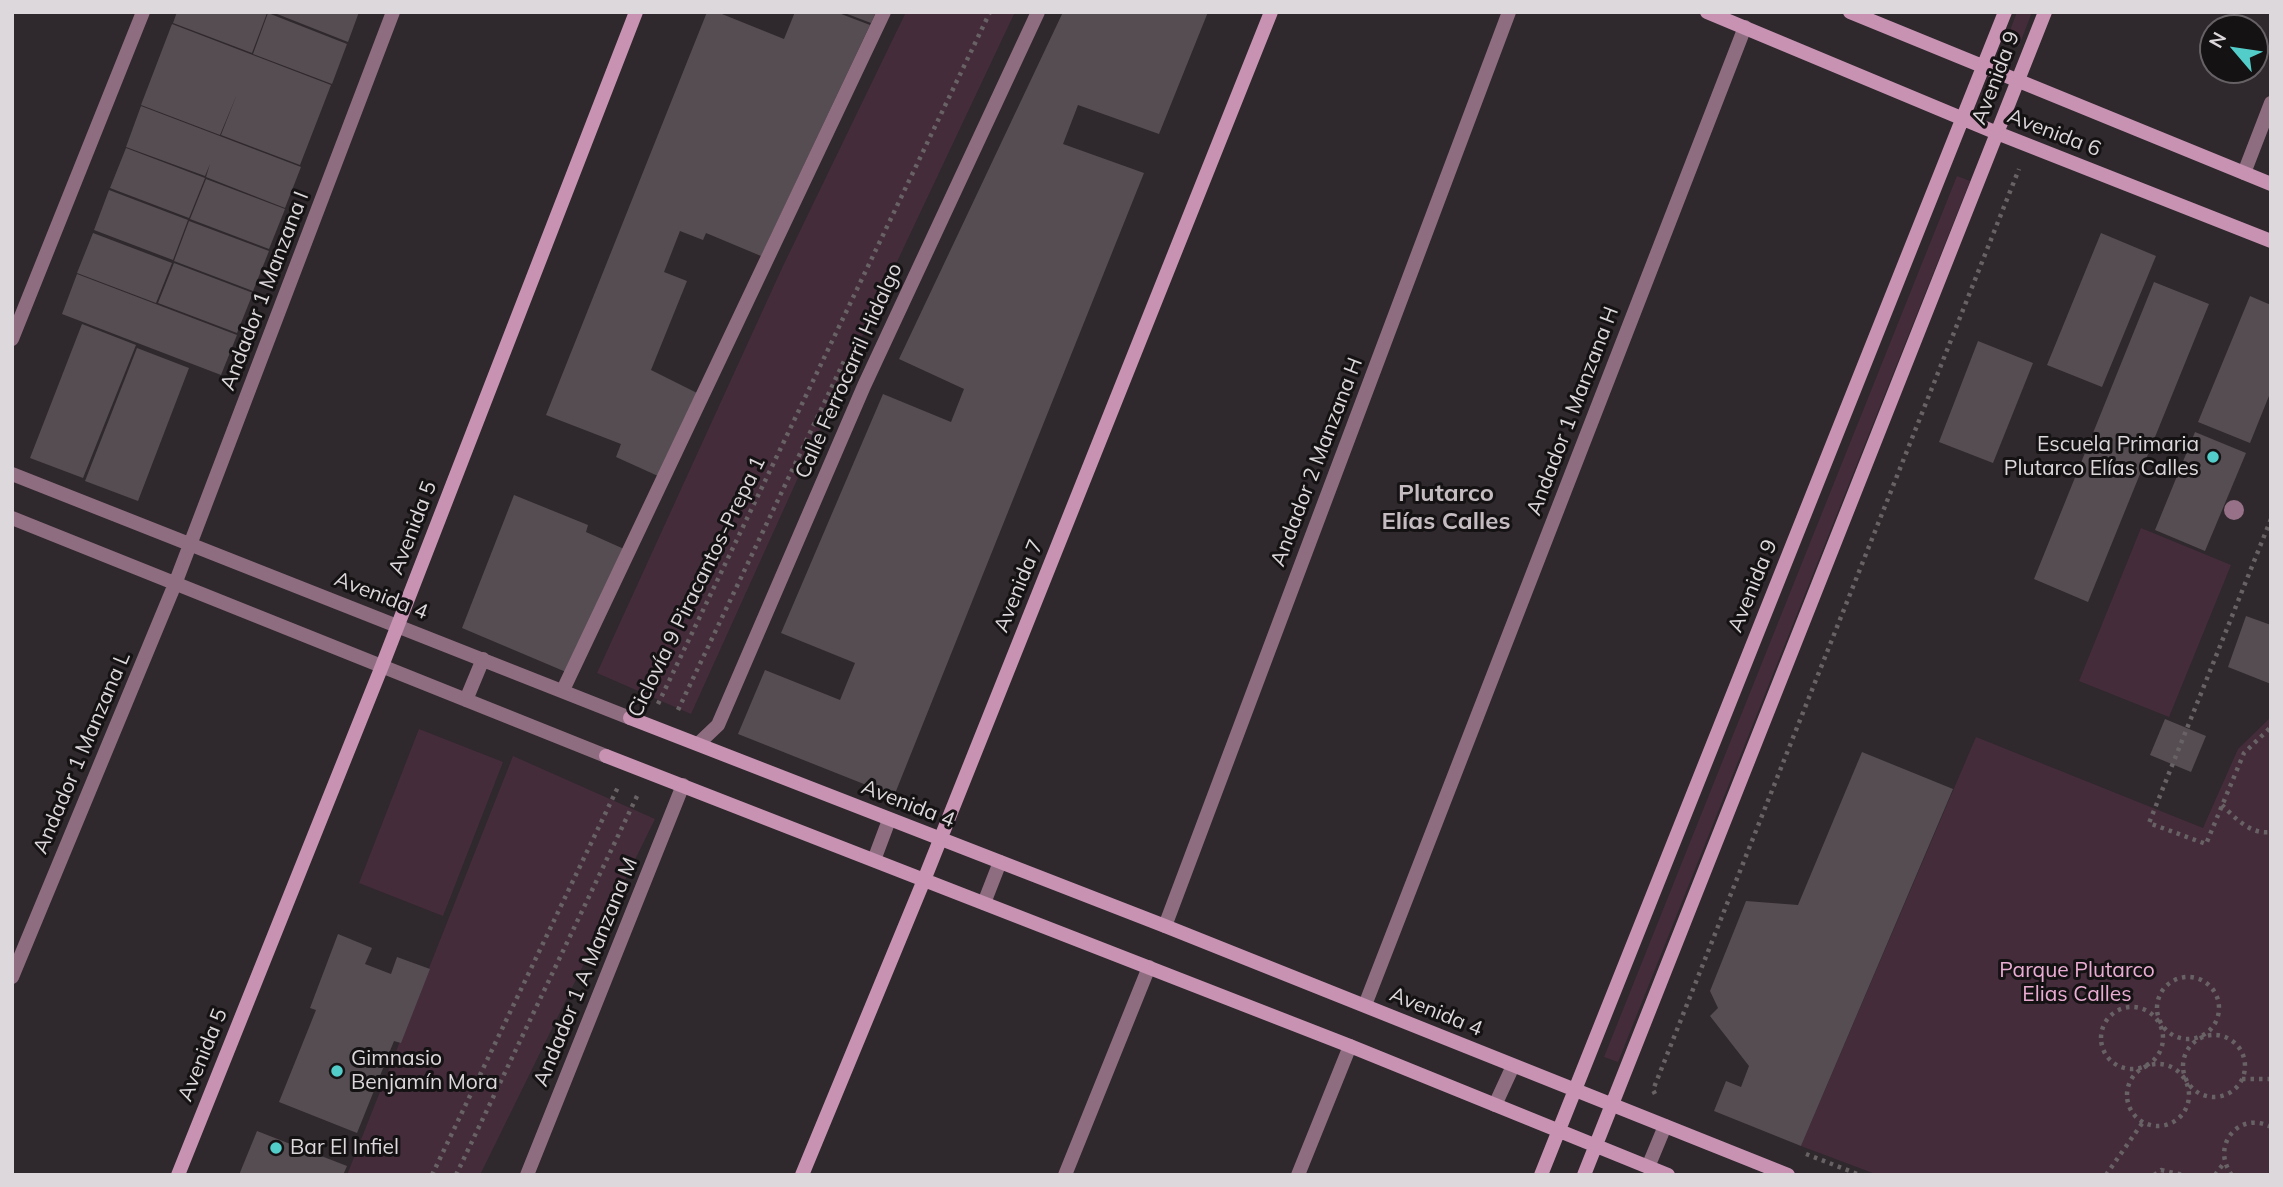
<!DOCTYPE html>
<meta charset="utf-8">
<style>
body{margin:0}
#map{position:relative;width:2283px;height:1187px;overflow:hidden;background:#2f282c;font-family:Mulish,sans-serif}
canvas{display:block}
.frame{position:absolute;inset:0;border:14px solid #ddd8db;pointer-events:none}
.north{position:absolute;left:2199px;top:14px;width:70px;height:70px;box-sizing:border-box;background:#151214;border:2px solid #656164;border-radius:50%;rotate:299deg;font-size:19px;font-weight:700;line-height:28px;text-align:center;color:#ddd8db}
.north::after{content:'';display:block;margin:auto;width:24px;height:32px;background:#53cdc9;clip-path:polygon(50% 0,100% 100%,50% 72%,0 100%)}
</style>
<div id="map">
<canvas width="2283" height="1187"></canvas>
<div class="frame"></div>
<div class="north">N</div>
</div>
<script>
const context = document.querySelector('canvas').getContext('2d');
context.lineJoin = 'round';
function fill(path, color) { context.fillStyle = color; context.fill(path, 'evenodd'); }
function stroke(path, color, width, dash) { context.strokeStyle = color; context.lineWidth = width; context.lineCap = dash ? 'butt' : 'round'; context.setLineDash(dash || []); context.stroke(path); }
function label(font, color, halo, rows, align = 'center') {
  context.font = font + ' Mulish,sans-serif'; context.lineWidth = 6; context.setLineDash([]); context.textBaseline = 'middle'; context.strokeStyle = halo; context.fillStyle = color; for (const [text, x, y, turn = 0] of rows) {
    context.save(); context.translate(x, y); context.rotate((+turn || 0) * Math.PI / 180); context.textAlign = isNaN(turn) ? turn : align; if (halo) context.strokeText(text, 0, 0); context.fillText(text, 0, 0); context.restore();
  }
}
const green = new Path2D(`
 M906,12H1015L869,321L691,714L597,673L783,266Z
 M2017,12H2032L2019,46L2006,41Z
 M1957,176L1970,181L1618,1062L1604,1057Z
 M2141,528L2231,565L2169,717L2079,681Z
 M2271,717V1175H1878L1801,1146L1976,737L2203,828L2238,749Z
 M419,729L503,762L443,916L359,883Z
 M513,756L655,819L480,1175H347Z`);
const building = new Path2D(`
 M177,12H265L267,13L252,53L173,23Z
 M272,12H359L348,42Z
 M707,12H717L784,39L795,12H836L870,25L761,256L706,233L703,240L680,231L664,272L687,281L651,370L697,393L658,476L616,457L621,444L546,415Z
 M842,12H876L871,23Z
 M1063,12H1208L1159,134L1078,105L1063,144L1144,173L894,796L738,734L765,670L840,700L855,663L781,633L883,394L951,422L964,389L899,359Z
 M268,13L347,44L332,84L253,54Z
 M172,24L331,85L300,165L221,135L237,94L220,135L141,105Z
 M141,106L301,167L285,208L206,177L210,164L205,176L126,147Z
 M126,148L205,178L189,218L110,188Z
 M206,179L285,209L269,249L190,219Z
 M109,190L188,220L173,260L94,230Z
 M189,221L269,251L253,291L174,261Z
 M93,233L172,263L156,303L77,273Z
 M2101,233L2156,256L2102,387L2047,365Z
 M174,263L253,293L237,333L158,303Z
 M77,274L237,335L221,375L62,314Z
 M2154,282L2209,304L2088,602L2034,579Z
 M2250,296L2271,305V391L2250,443L2198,422Z
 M82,324L136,345L83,478L30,458Z
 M1978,341L2033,363L1993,463L1939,442Z
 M137,348L189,368L138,501L85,481Z
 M2195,432L2246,453L2205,551L2155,530Z
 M514,495L588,525L586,532L624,549L566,672L462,628Z
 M2246,616L2271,625V684L2228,667Z
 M2165,719L2206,736L2191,772L2150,755Z
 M1862,752L1953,789L1801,1146L1714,1111L1726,1081L1741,1087L1749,1066L1710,1016L1718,1008L1710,991L1746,901L1798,905Z
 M338,934L372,948L365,964L391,974L397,957L430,969L401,1043L394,1041L357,1133L279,1102L316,1010L310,1008Z
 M257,1131L347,1166L343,1175H239Z`);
const path = new Path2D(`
 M2271,519L2149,823L2206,844L2244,753L2271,727
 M658,704L990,12
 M678,710L846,357
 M2222,805C2235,818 2251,835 2271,832
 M2157 1008a31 31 0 1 1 62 0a31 31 0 1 1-62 0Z
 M2101 1038a31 31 0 1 1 62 0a31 31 0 1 1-62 0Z
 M2183 1066a31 31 0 1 1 62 0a31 31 0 1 1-62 0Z
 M2127 1095a31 31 0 1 1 62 0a31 31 0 1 1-62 0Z
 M2242,1079H2271
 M1655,1094L1653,1090L2019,169
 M1806,1154L1860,1175
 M432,1175L618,787
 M456,1175L638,794
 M2106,1175L2143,1122
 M2154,1175L2161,1170L2183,1175
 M2215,1175L2224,1163
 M2232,1175C2210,1147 2238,1110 2271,1127`);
const lane = new Path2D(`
 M563,690L884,12`);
const street = new Path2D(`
 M2244,173L2271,103
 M12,339L143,12
 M12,474L630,718
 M12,518L606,756
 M466,700L483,659
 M698,744L718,725L864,386L1038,12
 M874,860L889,820
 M984,903L1000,862
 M1165,926L1509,12
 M12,977L175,584L393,12
 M1365,1005L1745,27
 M1495,1105L1513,1066
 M1648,1167L1665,1126
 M527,1175L683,785
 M1065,1175L1149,967
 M1298,1175L1350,1046`);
const secondary = new Path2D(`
 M1707,12L1997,133L2271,241
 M1850,12L2271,184
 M630,718L1165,926L1788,1175
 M606,756L1350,1046L1668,1175
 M178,1175L382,666L636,12
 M802,1175L924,880L1271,12
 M1541,1175L2005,12
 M1584,1175L2045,12`);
const trees = [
 [2234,510]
];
const markers = [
 [2213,457,7,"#53cdc9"],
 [337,1071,7,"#53cdc9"],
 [276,1148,7,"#53cdc9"]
];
const streetNames = [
 ["Avenida 9",1996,78,-69],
 ["Avenida 6",2054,133,21],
 ["Andador 1 Manzana I",265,291,-69],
 ["Calle Ferrocarril Hidalgo",849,371,-66],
 ["Andador 1 Manzana H",1573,411,-69],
 ["Andador 2 Manzana H",1317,462,-69],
 ["Avenida 5",413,528,-69],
 ["Avenida 7",1019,586,-68],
 ["Avenida 9",1753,586,-68],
 ["Ciclovía 9 Piracantos-Prepa 1",697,587,-64],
 ["Avenida 4",381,596,21],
 ["Andador 1 Manzana L",82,753,-67],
 ["Avenida 4",908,804,21],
 ["Andador 1 A Manzana M",586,972,-68],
 ["Avenida 4",1436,1012,22],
 ["Avenida 5",203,1055,-68]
];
const poiNames = [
 ["Escuela Primaria",2199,445,"right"],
 ["Plutarco Elías Calles",2199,469,"right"],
 ["Gimnasio",351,1059],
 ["Benjamín Mora",351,1083],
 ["Bar El Infiel",290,1148]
];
const parkNames = [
 ["Parque Plutarco",2077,971],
 ["Elias Calles",2077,995]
];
const quarterNames = [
 ["Plutarco",1446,494],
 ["Elías Calles",1446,522]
];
fill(green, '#442c3b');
fill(building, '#554d52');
stroke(path, '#686265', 4.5, [3.5, 5]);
stroke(lane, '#8f6d81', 14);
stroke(street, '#8f6d81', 14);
stroke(secondary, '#c892b3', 14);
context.fillStyle = '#967187';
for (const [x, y] of trees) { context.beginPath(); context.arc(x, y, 10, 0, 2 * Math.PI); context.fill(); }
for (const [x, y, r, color] of markers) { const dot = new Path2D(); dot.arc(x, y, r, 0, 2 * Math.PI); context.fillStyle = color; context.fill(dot); stroke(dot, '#151214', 2.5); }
label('21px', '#ddd8db', '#151214', streetNames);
label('21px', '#ddd8db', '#151214', poiNames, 'left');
label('21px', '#eaacd2', '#151214', parkNames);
label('bold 24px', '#c5bcc1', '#151214', quarterNames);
</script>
